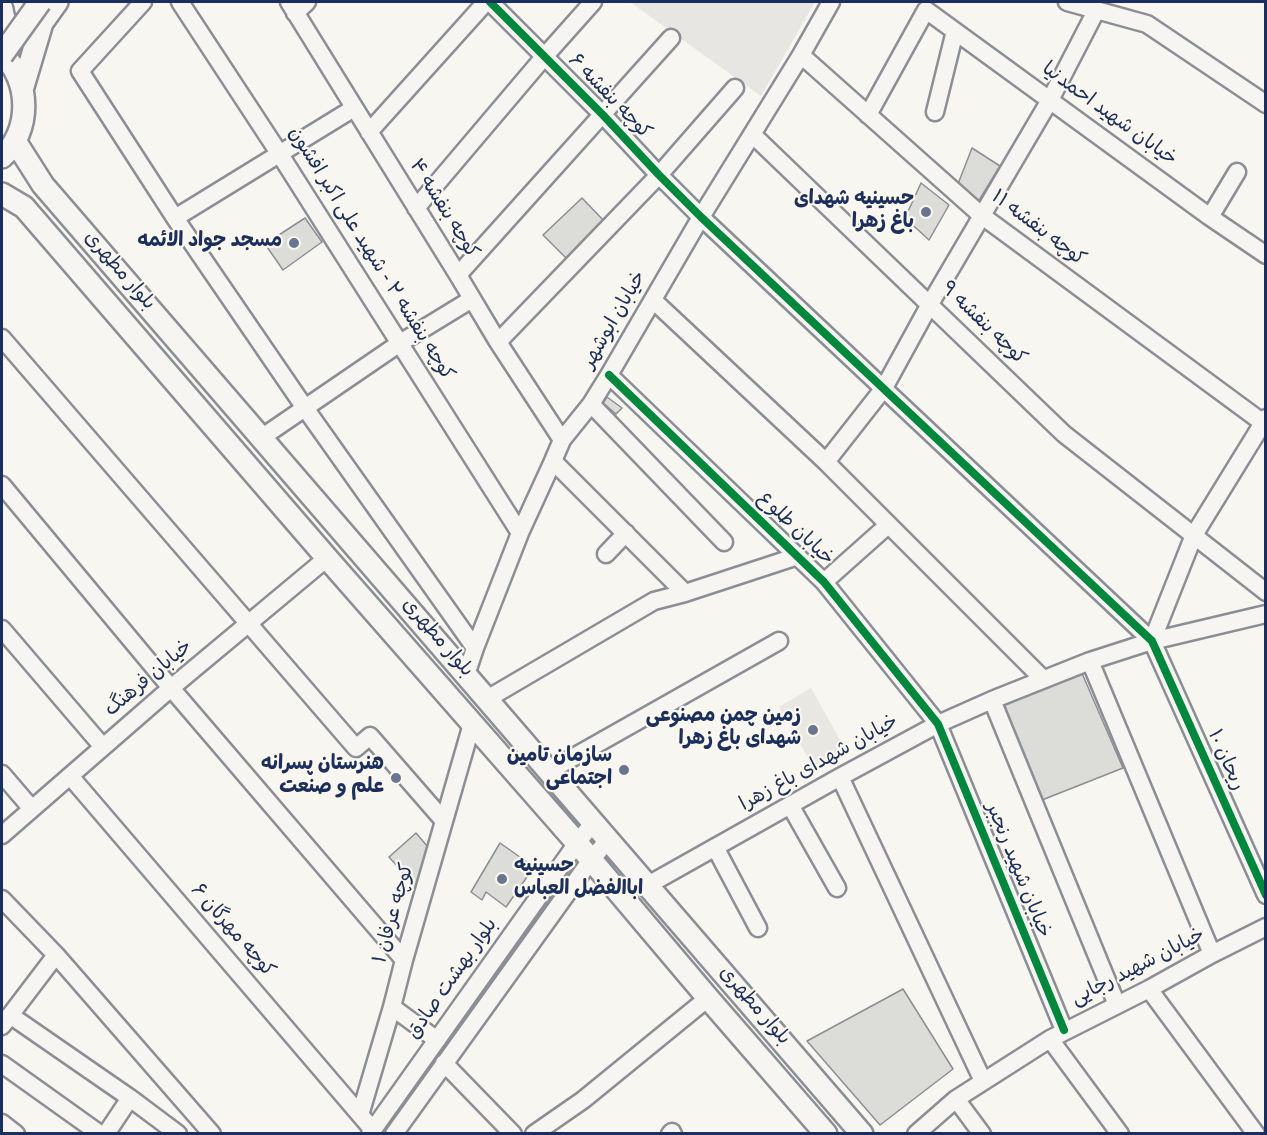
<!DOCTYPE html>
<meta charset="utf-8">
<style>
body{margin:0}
#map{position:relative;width:1267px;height:1135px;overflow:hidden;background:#f8f6f0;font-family:Dekko,sans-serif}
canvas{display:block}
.frame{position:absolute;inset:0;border:3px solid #1b2f5e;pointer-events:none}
</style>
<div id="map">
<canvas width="1267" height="1135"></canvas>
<div class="frame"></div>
</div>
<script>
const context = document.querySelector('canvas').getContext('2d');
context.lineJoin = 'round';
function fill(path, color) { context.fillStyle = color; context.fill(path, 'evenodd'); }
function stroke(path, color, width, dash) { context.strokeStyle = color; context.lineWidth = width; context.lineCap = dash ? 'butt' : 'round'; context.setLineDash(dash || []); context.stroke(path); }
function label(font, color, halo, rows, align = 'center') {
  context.font = font + ' Dekko,"Playpen Sans Arabic",sans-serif'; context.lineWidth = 4.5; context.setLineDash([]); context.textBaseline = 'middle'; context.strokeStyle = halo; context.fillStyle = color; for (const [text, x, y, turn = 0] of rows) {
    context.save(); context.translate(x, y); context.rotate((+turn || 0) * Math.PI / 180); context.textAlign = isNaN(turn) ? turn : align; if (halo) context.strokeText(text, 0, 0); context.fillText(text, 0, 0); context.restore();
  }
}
const built = new Path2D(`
 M630,2H815L761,96Z`);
const green = new Path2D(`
 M811,688L848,754L816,772L779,707Z`);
const building = new Path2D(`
 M972,148L1000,166L978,202L956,189Z
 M921,183L949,205L929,240L905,218Z
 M582,198L607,224L570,262L543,235Z
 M305,218L322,242L283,270L265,244Z
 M607,397L622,408L616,414L603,403Z
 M1081,671L1123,768L1042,800L1002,705Z
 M416,833L428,847L416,887L389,857Z
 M500,843L534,867L506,907L486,892L482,900L471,892Z
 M903,989L953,1069L880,1125L807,1041Z`);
const minor = new Path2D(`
 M143,2L80,71L175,218L305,408L475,648
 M180,2L279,153L520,533
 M289,2L458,275L498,342L562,440
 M490,2L603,115L659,175L701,217L1152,641L1266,895
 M1067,2L1147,24L1266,104
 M295,13L307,2
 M801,55L981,215L1266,425
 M935,112L955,31
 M868,115L926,10L1210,217L1266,255
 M369,132L486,2
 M752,134L1064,434L1266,592
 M416,208L544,57L593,2
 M1210,217L1237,172
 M175,218L354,108
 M458,275L671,38
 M653,300L826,462L1043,679
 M2,338L356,748L370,736L444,821
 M498,342L659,175L735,88
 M609,375L824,582L938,724L1064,1030
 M591,404L724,542
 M261,438L400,343L472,299
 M553,461L685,593
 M826,462L884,388L930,304L1050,100L1096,11
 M2,485L171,688L404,960
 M606,554L626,533
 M824,582L888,525
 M2,629L103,747
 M1152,641L1194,535L1266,418
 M1090,661L1212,954
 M466,675L475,648L520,533L553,461L562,440L591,404L609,375L701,217L801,55L831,2
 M487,699L654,601L685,593L798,556
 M992,700L1117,1005
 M549,771L779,641
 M2,774L32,809
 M70,776L373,1130
 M840,777L983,1081
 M790,805L837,888
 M2,835L171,688L327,558
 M715,847L758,928
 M648,885L840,777L938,724L992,700L1090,661L1152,641L1266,614
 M2,899L56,955L212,1134
 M1149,989L1256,1134
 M392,1007L437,1040
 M10,1015L130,1098L178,1134
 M2,1026L56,955
 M1050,1039L1120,1134
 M444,1063L513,1134
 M2,1064L100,1134
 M956,1099L982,1134
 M360,1115L392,1007L404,960L472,724
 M2,1123L16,1134
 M106,1134L130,1098
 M370,1134L577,843L593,823
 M394,1134L591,860L608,840
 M534,1134L583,1100L708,998
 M670,1134L672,1132L673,1134
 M916,1134L956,1099L1050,1039L1149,989L1212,954L1266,927`);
const major = new Path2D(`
 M2,9C4,29 17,35 35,30
 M2,54C31,80 31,132 2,157
 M22,90L42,23L57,2
 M15,141L43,185L862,1134
 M2,194L24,207L327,558L577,843L708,998L826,1134`);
const majorBridge = new Path2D(`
 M2,55L40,2`);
const cycleway = new Path2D(`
 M490,2L603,115L659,175L701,217L1152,641L1266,895
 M609,375L824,582L938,724L1064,1030`);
const markers = [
 [926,212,6,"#687591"],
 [294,243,6,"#687591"],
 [813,730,6,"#687591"],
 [624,770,6,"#687591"],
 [396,778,6,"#687591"],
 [502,879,6,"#687591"]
];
const streetNames = [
 ["کوچه بنفشه ۶",608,98,46],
 ["خیابان شهید احمدنیا",1108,116,36],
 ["کوچه بنفشه ۴",442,210,58],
 ["کوچه بنفشه ۱۱",1037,230,37],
 ["کوچه بنفشه ۲ - شهید علی اکبر افشون",369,255,58],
 ["بلوار مطهری",118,272,49],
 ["خیابان ابوشهر",616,321,-60],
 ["کوچه بنفشه ۹",982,325,44],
 ["خیابان طلوع",794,530,44],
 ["بلوار مطهری",436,639,49],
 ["خیابان فرهنگ",150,680,-40],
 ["ریحان ۱۰",1224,761,66],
 ["خیابان شهدای باغ‌ زهرا",820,765,-29],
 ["خیابان شهید رنجبر",1016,871,68],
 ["کوچه عرفان ۱",396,914,-74],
 ["کوچه مهرگان ۶",231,932,49],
 ["خیابان شهید رجایی",1139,969,-27],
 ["بلوار بهشت صادق",454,980,-55],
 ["بلوار مطهری",753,1007,49]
];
const poiNames = [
 ["حسینیه شهدای",914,201],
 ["باغ زهرا",914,224],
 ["مسجد جواد الائمه",282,243],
 ["زمین چمن مصنوعی",801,718],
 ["شهدای باغ زهرا",801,741],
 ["سازمان تامین",612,758],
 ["اجتماعی",612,781],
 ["هنرستان پسرانه",384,766],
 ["علم و صنعت",384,789],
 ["حسینیه",514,868,"left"],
 ["اباالفضل العباس",514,891,"left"]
];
fill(built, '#e7e6e2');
fill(green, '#e8e7e2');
fill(building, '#dcdcd9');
stroke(building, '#8b8e94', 1.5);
stroke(minor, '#8b8e94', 21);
stroke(major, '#8b8e94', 26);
stroke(minor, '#f6f5f1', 16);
stroke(major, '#f6f5f1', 21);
stroke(majorBridge, '#8b8e94', 26, []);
stroke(majorBridge, '#f6f5f1', 21);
stroke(cycleway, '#00873e', 8);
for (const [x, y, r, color] of markers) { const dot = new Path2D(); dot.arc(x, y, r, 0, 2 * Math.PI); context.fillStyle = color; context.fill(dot); stroke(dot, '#fbf7ec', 2); }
label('20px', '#1b2f5e', '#fbf7ec', streetNames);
label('bold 20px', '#1b2f5e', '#fbf7ec', poiNames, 'right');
</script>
